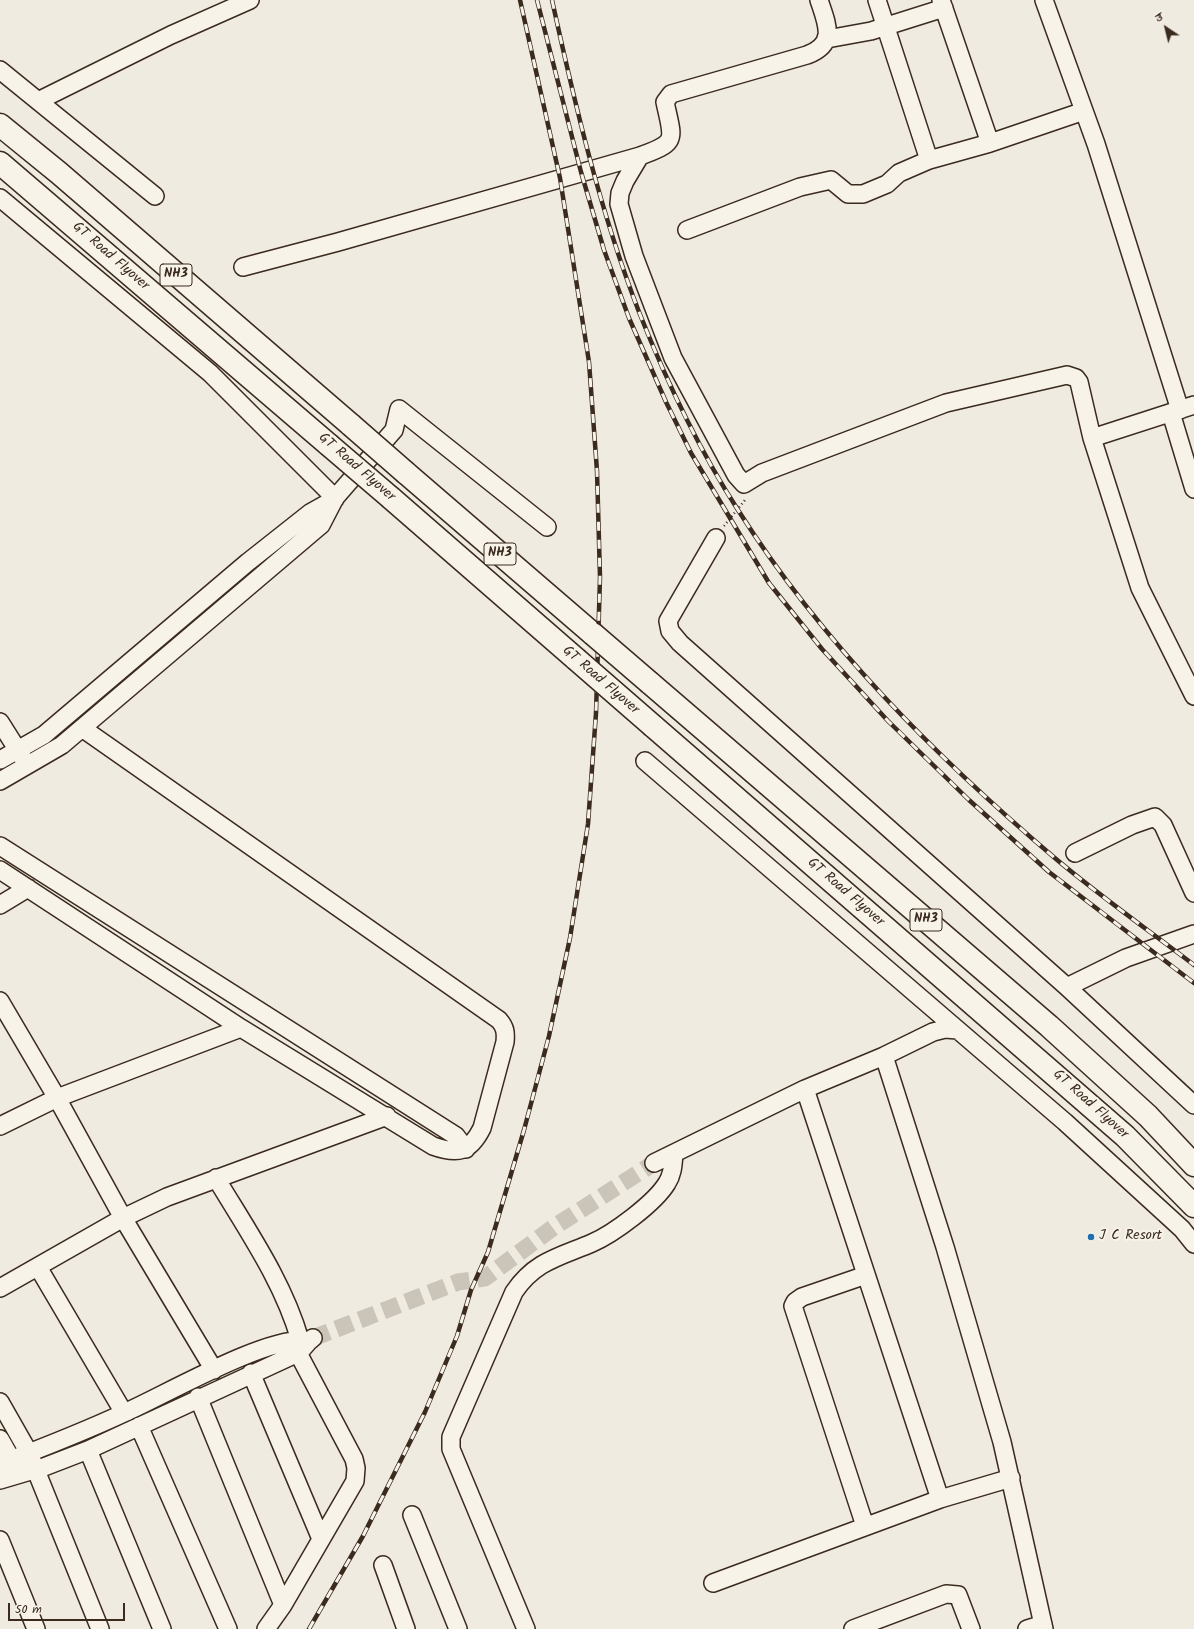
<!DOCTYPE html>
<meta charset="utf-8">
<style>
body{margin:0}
#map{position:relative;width:1194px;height:1629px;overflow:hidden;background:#efebe0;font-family:Kalam,"Playpen Sans Deva",sans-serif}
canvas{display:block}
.north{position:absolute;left:1146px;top:8px;width:40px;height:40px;-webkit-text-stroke:3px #f7f3e8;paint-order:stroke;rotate:325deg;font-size:11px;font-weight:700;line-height:16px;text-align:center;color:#3b2a1e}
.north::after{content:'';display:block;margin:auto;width:14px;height:18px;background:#3b2a1e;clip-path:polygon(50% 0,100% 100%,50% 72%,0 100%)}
.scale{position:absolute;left:8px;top:1603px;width:117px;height:18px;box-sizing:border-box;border:2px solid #3b2a1e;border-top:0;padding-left:5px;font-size:12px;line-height:14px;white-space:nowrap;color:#3b2a1e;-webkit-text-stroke:3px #f7f3e8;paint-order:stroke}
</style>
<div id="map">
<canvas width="1194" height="1629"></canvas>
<div class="north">उ</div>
<div class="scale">50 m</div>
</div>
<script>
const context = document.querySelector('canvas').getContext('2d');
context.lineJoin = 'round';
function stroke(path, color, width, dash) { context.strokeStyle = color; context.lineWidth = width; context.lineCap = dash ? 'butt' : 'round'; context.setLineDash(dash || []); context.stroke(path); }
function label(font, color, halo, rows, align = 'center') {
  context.font = font + ' Kalam,sans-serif'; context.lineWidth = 4; context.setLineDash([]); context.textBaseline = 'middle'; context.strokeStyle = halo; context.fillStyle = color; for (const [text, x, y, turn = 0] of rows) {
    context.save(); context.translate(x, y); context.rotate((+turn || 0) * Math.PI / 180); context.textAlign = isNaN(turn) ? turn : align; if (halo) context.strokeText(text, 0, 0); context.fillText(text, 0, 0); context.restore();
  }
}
const minorTunnel = new Path2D(`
 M313,1338L458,1282L485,1278L554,1227L654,1163`);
const path = new Path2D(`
 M724,526L745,500`);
const minor = new Path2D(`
 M877,0L929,160
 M941,0L990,143
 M1044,0L1096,144L1180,410
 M827,39L871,31L944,8
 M0,70L155,196
 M38,101L171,35L250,0
 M640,156L625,181L620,193L619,204L634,256L673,358L736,475L744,484L762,473L946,403L1067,375L1076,378L1079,382L1092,438L1140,588L1194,696
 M0,198L210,373L335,498L394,430L399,409L547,527
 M687,230L800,187L831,180L848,194H863L887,184L899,173L929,160L990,143L1084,111
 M243,267L338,242L640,156C679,142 673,140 665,102L671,94L807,55C837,44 827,24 819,0
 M1171,413L1194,489
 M1092,438L1194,405
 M716,538L668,621L670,631L680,643L1067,987L1194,1105
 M0,722L24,760
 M0,760L44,735L248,562L310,513L335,499
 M645,761L1065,1122L1182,1229L1194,1244
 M0,781L62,745L82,728L321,525L335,498
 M0,846L456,1136L466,1149
 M1075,853L1132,825L1155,817L1163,825L1194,893
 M0,870L241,1028L433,1146C458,1155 470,1152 482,1128L505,1042C506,1032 505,1027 499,1020L82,728
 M0,905L28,888
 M1067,987L1126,958L1194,934
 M0,1001L57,1098L123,1218L214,1370
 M884,1056L945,1247L1002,1442L1044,1629
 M805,1089L940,1499L1011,1478
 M0,1126L57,1098L241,1028
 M654,1163L805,1089L884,1056L933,1032L945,1029L958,1030
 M216,1178C247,1230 283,1281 300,1340
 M38,1267L124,1413
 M0,1288L123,1218L167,1197L387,1116
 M251,1373L321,1539
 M198,1397L283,1605
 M0,1402L29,1453L100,1629
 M139,1426L228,1629
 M0,1439L17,1469
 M88,1450L162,1629
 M0,1464C42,1448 83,1432 124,1413C163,1396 270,1334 307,1341
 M0,1480L44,1467L88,1450L298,1353C305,1348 306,1342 313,1338
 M412,1515L458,1629
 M865,1526L793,1306L795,1302L802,1297L866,1275
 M0,1540L36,1629
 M383,1565L406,1629
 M713,1583L940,1499
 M266,1629L283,1605L355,1481L356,1468L354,1459L298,1353
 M526,1629L451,1449V1437L514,1292C535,1261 559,1257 592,1243C613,1234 655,1203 667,1183C673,1174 673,1164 674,1154
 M853,1629L946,1594L958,1595L971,1629
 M1027,1629L1043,1624`);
const highway = new Path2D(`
 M0,125L59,173L351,425
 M0,163L329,445
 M406,473L593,634
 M391,498L576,659
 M650,683L1049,1026L1148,1116L1194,1165
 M653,726L1125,1136L1194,1206`);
const rail = new Path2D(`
 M537,0L581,172L604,250L629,318L666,402L691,453L769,583L822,649L888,721L969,800L1049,872L1194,983
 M552,0C575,105 600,211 639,312C666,380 698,448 738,510C823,644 936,757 1056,859C1100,896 1148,930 1194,965
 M309,1629L363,1536L425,1412L457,1336L471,1290L488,1252L524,1130L549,1036L570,938L588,824L596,713L600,577L597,471L589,362L560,178L520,0`);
const highwayBridge = new Path2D(`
 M351,425L406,473
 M329,445L391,498
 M593,634L650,683
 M576,659L653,726`);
const markers = [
 [1091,1237,4,"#1f6fb2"]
];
const shields = [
 [176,275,32],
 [500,554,32],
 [926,920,32]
];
const shieldNames = [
 ["NH3",176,275],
 ["NH3",500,554],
 ["NH3",926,920]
];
const streetNames = [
 ["GT Road Flyover",110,257,41],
 ["GT Road Flyover",356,468,41],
 ["GT Road Flyover",600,681,41],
 ["GT Road Flyover",845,893,41],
 ["GT Road Flyover",1090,1105,42]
];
const poiNames = [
 ["J C Resort",1099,1237]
];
stroke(minorTunnel, '#cbc4b9', 17, [17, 8]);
stroke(minor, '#3b2a1e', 20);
stroke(highway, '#3b2a1e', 25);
stroke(path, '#3b2a1e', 2.5, [1, 3]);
stroke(minor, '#f7f3e8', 17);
stroke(highway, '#f7f3e8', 22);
stroke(rail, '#3b2a1e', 4.5);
stroke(rail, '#f7f3e8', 3, [9]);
stroke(highwayBridge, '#3b2a1e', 25, []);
stroke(highwayBridge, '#f7f3e8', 22);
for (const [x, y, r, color] of markers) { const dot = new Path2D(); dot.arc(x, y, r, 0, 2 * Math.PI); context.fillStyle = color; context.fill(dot); stroke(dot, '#f7f3e8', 1.5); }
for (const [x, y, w] of shields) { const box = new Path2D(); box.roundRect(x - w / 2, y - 11, w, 22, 3); context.fillStyle = '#f7f3e8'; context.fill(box); stroke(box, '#3b2a1e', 1); }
label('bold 13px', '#3b2a1e', null, shieldNames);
label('14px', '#3b2a1e', '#f7f3e8', streetNames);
label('14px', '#3b2a1e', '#f7f3e8', poiNames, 'left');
</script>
